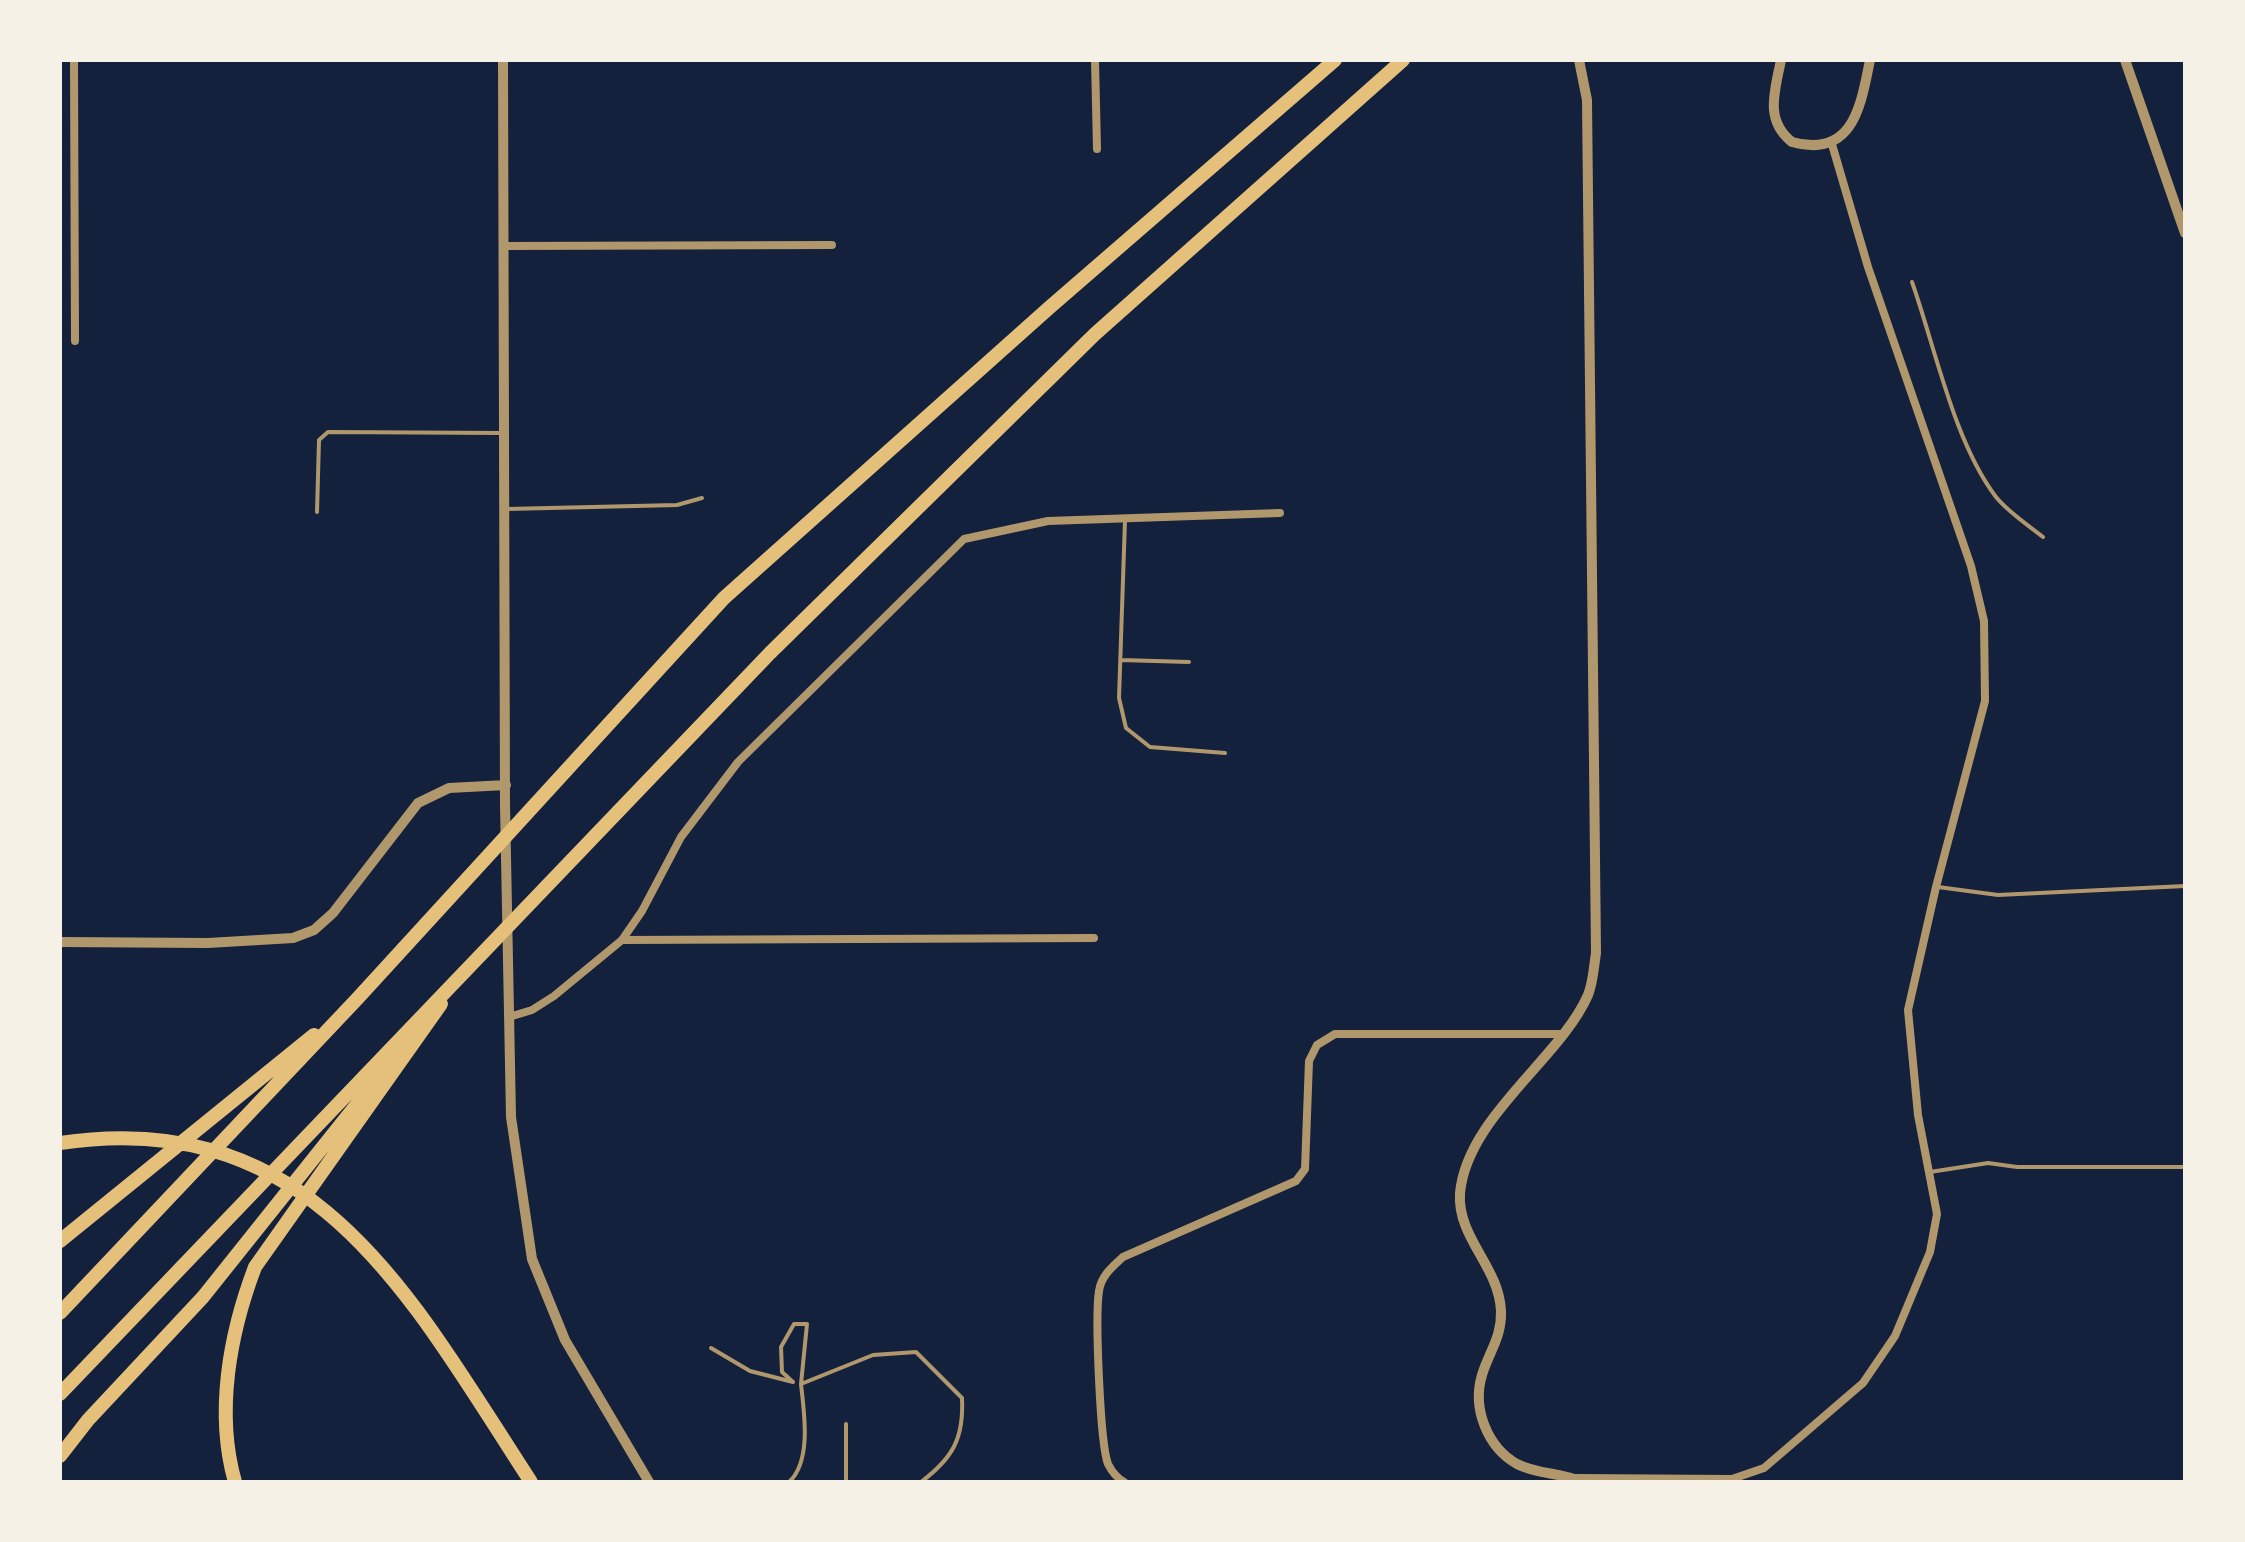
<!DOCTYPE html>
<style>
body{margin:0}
#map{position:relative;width:2245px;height:1542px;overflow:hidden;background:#14213d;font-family:Raleway,sans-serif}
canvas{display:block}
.frame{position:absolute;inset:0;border:62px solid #f6f1e7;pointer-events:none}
</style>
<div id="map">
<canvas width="2245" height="1542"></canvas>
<div class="frame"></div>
</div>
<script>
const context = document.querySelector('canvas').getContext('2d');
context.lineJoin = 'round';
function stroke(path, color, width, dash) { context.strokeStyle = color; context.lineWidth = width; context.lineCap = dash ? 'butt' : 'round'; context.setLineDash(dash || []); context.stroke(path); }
const service = new Path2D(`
 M1912,282C1935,347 1954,442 1996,497C2008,512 2028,525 2043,537
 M507,509L677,505L702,498
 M317,512L319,440L328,432L502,433
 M1125,520L1119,698L1126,728L1150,747L1225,753
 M1121,660L1189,662
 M1938,887L1998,895L2185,886
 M1930,1172L1988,1163L2017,1167H2185
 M711,1348L750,1371L793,1382
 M793,1382L782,1372L781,1347L794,1324H807L801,1384L873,1355L916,1352L962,1398C964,1438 953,1458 921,1482
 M846,1424V1482
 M789,1482C812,1461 804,1412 801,1384`);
const minor = new Path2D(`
 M74,60L75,341
 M1095,60L1097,149
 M503,246L832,245
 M622,940L1094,938
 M509,1017L532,1010L554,996L622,940L642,911L681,837L738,762L964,539L1048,521L1280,513
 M1575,1478L1732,1479L1764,1468L1863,1383L1895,1336L1930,1252L1937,1214L1918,1115L1908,1010L1936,887L1985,701L1984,621L1971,566L1868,267L1831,141
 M1124,1482C1117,1478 1112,1472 1108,1464C1100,1443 1095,1316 1099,1291C1101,1276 1112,1267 1123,1257L1296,1181L1305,1169L1309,1061L1317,1045L1335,1034H1564`);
const tertiary = new Path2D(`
 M503,60L505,805L511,1117L532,1259L565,1340L649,1482
 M1579,60L1587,100L1596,953C1594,966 1593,983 1588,995C1560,1059 1467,1117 1460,1193C1457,1238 1499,1266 1501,1311C1502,1337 1489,1352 1482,1375C1472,1408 1487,1447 1517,1464C1538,1475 1561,1472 1581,1482
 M1781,60C1775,91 1764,120 1792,142C1854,159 1861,104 1870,60
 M2125,60L2185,233
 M60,942L208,943L293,938L314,930L333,913L418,803L449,788L506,785`);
const motorway = new Path2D(`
 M60,1143C316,1105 412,1300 531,1482
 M60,1241L314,1035
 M60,1313L357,999L724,598L1050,307L1335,60
 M60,1394L770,653L1095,334L1403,60
 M60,1456L88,1420L203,1297L409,1039
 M235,1482C215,1412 230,1333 255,1267L441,1004`);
stroke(service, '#b1986c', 4);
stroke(minor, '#b1986c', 8);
stroke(tertiary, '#b1986c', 10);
stroke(motorway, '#e5c07b', 14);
</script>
